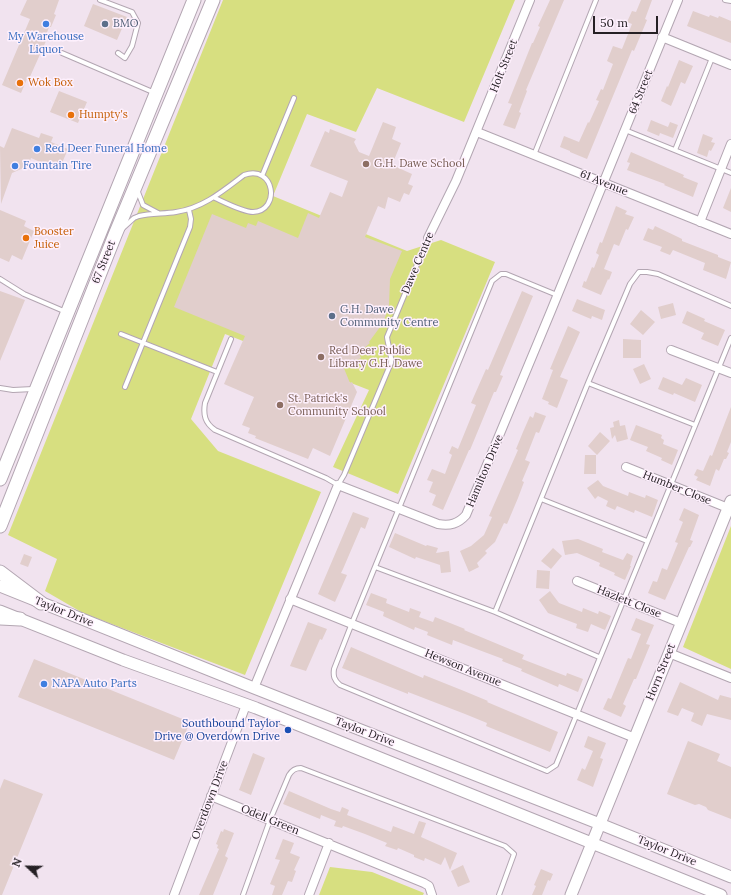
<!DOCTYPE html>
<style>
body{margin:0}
#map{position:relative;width:731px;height:895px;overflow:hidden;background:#f1e3ef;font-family:Lora,serif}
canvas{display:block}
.north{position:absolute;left:8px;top:847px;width:40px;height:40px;-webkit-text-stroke:3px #fef0fd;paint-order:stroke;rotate:292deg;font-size:11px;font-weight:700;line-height:16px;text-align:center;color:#252024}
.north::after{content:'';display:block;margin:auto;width:14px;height:18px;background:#252024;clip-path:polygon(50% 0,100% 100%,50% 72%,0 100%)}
.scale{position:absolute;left:593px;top:16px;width:65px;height:18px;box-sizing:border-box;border:2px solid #252024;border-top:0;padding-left:5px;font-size:12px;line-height:14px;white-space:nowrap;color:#252024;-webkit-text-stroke:3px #fef0fd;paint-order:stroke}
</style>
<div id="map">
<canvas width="731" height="895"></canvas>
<div class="north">N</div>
<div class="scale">50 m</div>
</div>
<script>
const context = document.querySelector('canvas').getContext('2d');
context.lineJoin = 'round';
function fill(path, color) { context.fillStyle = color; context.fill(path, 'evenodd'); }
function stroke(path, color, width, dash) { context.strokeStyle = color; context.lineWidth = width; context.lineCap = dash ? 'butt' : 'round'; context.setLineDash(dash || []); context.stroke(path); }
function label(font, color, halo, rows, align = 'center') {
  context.font = font + ' Lora,serif'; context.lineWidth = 3; context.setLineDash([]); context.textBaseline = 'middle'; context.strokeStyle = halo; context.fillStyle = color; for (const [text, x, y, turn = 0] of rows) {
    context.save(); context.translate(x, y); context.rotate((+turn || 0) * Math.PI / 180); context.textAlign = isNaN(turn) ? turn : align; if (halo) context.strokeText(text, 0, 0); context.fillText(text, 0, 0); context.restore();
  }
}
const green = new Path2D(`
 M223,0H515L464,122L377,88L356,132L307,114L273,196L407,251L441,240L495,262L398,494L333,467L369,390L225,334L191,419L218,451L321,492L245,675L83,613L45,591L57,559L8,535Z
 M731,526V669L683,647Z
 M330,867L372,872L424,893L423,895H319Z`);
const building = new Path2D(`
 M27,0H59L54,14L56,15L51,27H49L44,41H46L29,79H27L21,93L2,85L30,19L20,15Z
 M550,0H564L526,90L527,91L519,112L521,113L515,129L503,125L512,104L508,103L532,43H533L540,27L538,26Z
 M641,0H652L645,19L647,20L634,51L632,50L587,159L570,152V151L560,147L564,136L579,142L588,122L589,123L599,101L596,100L601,89L603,90L613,64L607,61L613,46L622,49L632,24L627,22L632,11L636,12Z
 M93,4L127,17L117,40L84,26Z
 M693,11L709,17L710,15L718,18L719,16L731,21V43L687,26Z
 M679,60L693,66L685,84L681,82L671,106L661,101L667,86L668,87Z
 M59,91L87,102L78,123L50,112Z
 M651,120L668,127L670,122L678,125L673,138L660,133L659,136L647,131Z
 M383,122L396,127L392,139L401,143L392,165L412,174L408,184L413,186L409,195L404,193L400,202L388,197L385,209L378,206L365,237L402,251L390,279L389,306L383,323L369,342L370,343L359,353L361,358L343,366L350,383L352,382L357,392L330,456L313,448L308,459L255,438L256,436L248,433L250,428L242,425L254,397L224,384L245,336L174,307L212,214L246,228L248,223L256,226L258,221L298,238L308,213L319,218L330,192L342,197L348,181L310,166L325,131L329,133L330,129L356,139L354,142L359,152L369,156Z
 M12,128L39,138L41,133L53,137L51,142L68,149L59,170L31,158L28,166L12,173L1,204L0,146L4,148Z
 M703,134L713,138L711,142L715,143L711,151L709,150L707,157L697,153Z
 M631,152L684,175L683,177L698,183L693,197L664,185L665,184L627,170L630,163L627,162Z
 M731,188V212L723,208Z
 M616,206L627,211L625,214L634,217L628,230L626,229L619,246L614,244L604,269L612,272L609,280L608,279L601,295L582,287L584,281L586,282L592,267L594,268L599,255L596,253L600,242L602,243Z
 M0,210L26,221L24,226L34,231L22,260L12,255L9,262L0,258Z
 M655,226L678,237L682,239V241L718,255V257L731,262L726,279L703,270L705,263L673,250L670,255L660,251L662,247L643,240L648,228L653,230Z
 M0,291L25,300L0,361Z
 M522,291L533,296L500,375L503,376L496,392H494L470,450H469L443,510L432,505L436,495L429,492L433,482L427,480L432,469L445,474L452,455L449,453L452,446L458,449L476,405L471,403L486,369L488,370Z
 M577,299L605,310L602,320L592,316L591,319L572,311Z
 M673,303L676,315L661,319L658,307Z
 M641,310L655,322L643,335L630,324Z
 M687,311L705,319L704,321L725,330L718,346L701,339L704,333L682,323Z
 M568,326L580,332L560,377L568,380L557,408L548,404L549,402L542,399L553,370L550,369Z
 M623,339L641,340V358H623Z
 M644,364L651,379L640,384L633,369Z
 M663,377L682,385L686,378L702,385L695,402L674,393L673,395L658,389Z
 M731,407V442L727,452L729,453L726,459H724L719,471L716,469L710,486L696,480L698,477L694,475L697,469L703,471L710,455L712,456Z
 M535,412L546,416L539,433L536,432L525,460L530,462L522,481L524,482L518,498L507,524L504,523L495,542L485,551L487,553L477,563L479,567L469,572L460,551L471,546L484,535L492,517L489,516L518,450L516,449L523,432L530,416L533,418Z
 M619,420L620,426L625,425L628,439L617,442L615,435L612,439L610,428L614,427L613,422Z
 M636,425L662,435L661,438L664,440L663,444L678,450L672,465L661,460L662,458L646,451L648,447L630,440Z
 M600,432L610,441L597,455L588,446Z
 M585,455H596V474H584Z
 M598,480L603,486L628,496L629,492L645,498L646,495L658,500L652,517L635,510L634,513L617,506L615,510L606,506L608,501L598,496L595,499L587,488Z
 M684,508L699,515L690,540L693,541L690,547H689L665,600L648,593L653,581L657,582L662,568L667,570L678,543L675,542L683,522L679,520Z
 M353,512L369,518L365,529L361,527L343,569L341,573L347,575L335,602L318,594Z
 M395,533L426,546L427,545L438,548L436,553L449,551L451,572L441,573L440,565L416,557L415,559L389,547Z
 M578,539L603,549L602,552L623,560L627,553L633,556L630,566H631L625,580L614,575L615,573L599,566L600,563L577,553L565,555L562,541Z
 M553,548L562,556L551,569L541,561Z
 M24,554L32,557L28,567L20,564Z
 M537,570L550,571L549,589L536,588Z
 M550,591L559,603L582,612L583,608L598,614L599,611L611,616L605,630L591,624L588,632L576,628L577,624L548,613L539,600Z
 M371,593L387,599L386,603L409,612L410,608L421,612L419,617L433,622L435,617L465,629L464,630L524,655L522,659L566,676L567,673L583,679L578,692L559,684L558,687L521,671L522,669L502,661L503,659L479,650L453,640L452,645L427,635L428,632L415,627L414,630L383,616L384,612L366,605Z
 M636,618L654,625L646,644L650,645L636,679H634L623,704L626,706L621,717L603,709L608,698L611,699L628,658L631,659L641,634L631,630Z
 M308,622L327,629L322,640L320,639L306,671L290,666Z
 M351,647L423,678L424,675L464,691L488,701L487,702L558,732L550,752L486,726L487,723L465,714L408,692V694L342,668Z
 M34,659L190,722L174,760L18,697Z
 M680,682L718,700L720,695L731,698V720L707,714L702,726L691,721L694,713L682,708L678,716L667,712Z
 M588,736L606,743L600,758L603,759L593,787L577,780L582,768L585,770L593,751L584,747Z
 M688,741L720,754L717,761L731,767V819L708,810L706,807L699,804L695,805L667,794Z
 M253,753L265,758L251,795L239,790Z
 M4,779L43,794L2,895H0V789Z
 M289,791L331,809L340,812L342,807L349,810L347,815L391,832L393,826L414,834L419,821L426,823L421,837L457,853L450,870L445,857L441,865L425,858L424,861L414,857V855L398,848L397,850L385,846L387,843L365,834L343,826L342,828L334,826L336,821L321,815L320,819L283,804Z
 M224,829L234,833L225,856L228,858L213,895H199L219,849L217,848L218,845L216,844L221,831L223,832Z
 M283,839L294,843L290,853L300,857L294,870L296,871L292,882L288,881L282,895H272L275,886L270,884L280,860L275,859Z
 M463,865L470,882L458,887L451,871Z
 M541,869L553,874L550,881L548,880L542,895H532L536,886L534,885Z`);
const lane = new Path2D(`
 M100,0L132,12L138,23L132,46L125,58L118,53
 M725,0L731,1
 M62,53L155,93
 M625,130L731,173
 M675,150L712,58
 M534,155L596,0
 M262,176L294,98
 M138,192L143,205L158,213
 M123,228L134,218L139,216C151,213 164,214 176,212C203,208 223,191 244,175C275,164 281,211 253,212C243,212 224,202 215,198
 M0,279L24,294L66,312
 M557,295L506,274H501L492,281L352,623L334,669C333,676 334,680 340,685L547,771L556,765L731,338
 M121,334L217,372
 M231,339L205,403C203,415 205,423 215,430L326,478L338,485L344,475L391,363C392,354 388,346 387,337L428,238
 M588,383L695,425
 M125,387L190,227L191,219L189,210
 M0,388L13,390L33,389
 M541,499L647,541
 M375,567L495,612L599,657
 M495,612L588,383L630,284L639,272H647L658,274L731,306
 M243,895L270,820L289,775C292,770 295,768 301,768L505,846L514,854L499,895`);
const street = new Path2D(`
 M662,37L731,65
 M477,132L731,234
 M700,222L731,144
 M428,238L456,181L530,0
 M671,350L731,373
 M626,467L728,508
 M577,581L681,623
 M290,599L635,738
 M669,653L731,678
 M254,688L338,485L438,524C450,526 458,524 466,515L551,311L678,0
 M211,796L424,883L429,886L432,895
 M174,895L246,705
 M309,895L329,843`);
const secondary = new Path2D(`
 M0,586L254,688L600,824L731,877
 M0,611L123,660L256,708L721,895
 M571,895L731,501`);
const primary = new Path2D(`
 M0,479L194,0
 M0,526L115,235L213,0
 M0,572L41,603
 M0,618L20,619`);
const markers = [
 [46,24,4,"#3f7fe0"],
 [105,24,4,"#5c6f8a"],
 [20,83,4,"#e8710a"],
 [71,115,4,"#e8710a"],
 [37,149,4,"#3f7fe0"],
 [366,164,4,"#8d6e63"],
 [15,166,4,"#3f7fe0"],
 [26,238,4,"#e8710a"],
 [332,316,4,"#5c6f8a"],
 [321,357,4,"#8d6e63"],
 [280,405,4,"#8d6e63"],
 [44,684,4,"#3f7fe0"],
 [288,730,4,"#1a4fb4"]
];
const serviceNames = [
 ["BMO",113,24],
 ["G.H. Dawe",340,310],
 ["Community Centre",340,323]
];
const shopNames = [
 ["My Warehouse",46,37,"center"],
 ["Liquor",46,50,"center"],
 ["Red Deer Funeral Home",45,149],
 ["Fountain Tire",23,166],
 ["NAPA Auto Parts",52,684]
];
const streetNames = [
 ["Holt Street",504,66,-68],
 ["64 Street",641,92,-68],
 ["61 Avenue",604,183,22],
 ["67 Street",104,262,-68],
 ["Dawe Centre",418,263,-67],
 ["Hamilton Drive",485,471,-67],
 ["Humber Close",677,488,22],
 ["Hazlett Close",629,602,22],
 ["Taylor Drive",64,612,22],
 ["Hewson Avenue",463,668,22],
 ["Horn Street",661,672,-68],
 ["Taylor Drive",365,732,21],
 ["Overdown Drive",210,800,-69],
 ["Odell Green",270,820,22],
 ["Taylor Drive",667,851,22]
];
const foodNames = [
 ["Wok Box",28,83],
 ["Humpty's",79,115],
 ["Booster",34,232],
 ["Juice",34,245]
];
const educationNames = [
 ["G.H. Dawe School",374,164],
 ["Red Deer Public",329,351],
 ["Library G.H. Dawe",329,364],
 ["St. Patrick's",288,399],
 ["Community School",288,412]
];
const transitNames = [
 ["Southbound Taylor",280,724],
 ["Drive @ Overdown Drive",280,737]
];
fill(green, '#d7df80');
fill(building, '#e1cecc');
stroke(lane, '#b3a6b2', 6);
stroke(street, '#b3a6b2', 10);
stroke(secondary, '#b3a6b2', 13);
stroke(primary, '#b3a6b2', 15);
stroke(lane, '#fff', 4);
stroke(street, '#fff', 8);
stroke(secondary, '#fff', 11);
stroke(primary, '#fff', 13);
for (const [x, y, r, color] of markers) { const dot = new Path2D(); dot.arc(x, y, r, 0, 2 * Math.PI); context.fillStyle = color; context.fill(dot); stroke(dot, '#fef0fd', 1.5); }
label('11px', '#4e5e75', '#fef0fd', serviceNames, 'left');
label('11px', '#366cbe', '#fef0fd', shopNames, 'left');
label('11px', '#252024', '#fef0fd', streetNames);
label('11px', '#c56008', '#fef0fd', foodNames, 'left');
label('11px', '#785e54', '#fef0fd', educationNames, 'left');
label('11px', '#164399', '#fef0fd', transitNames, 'right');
</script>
